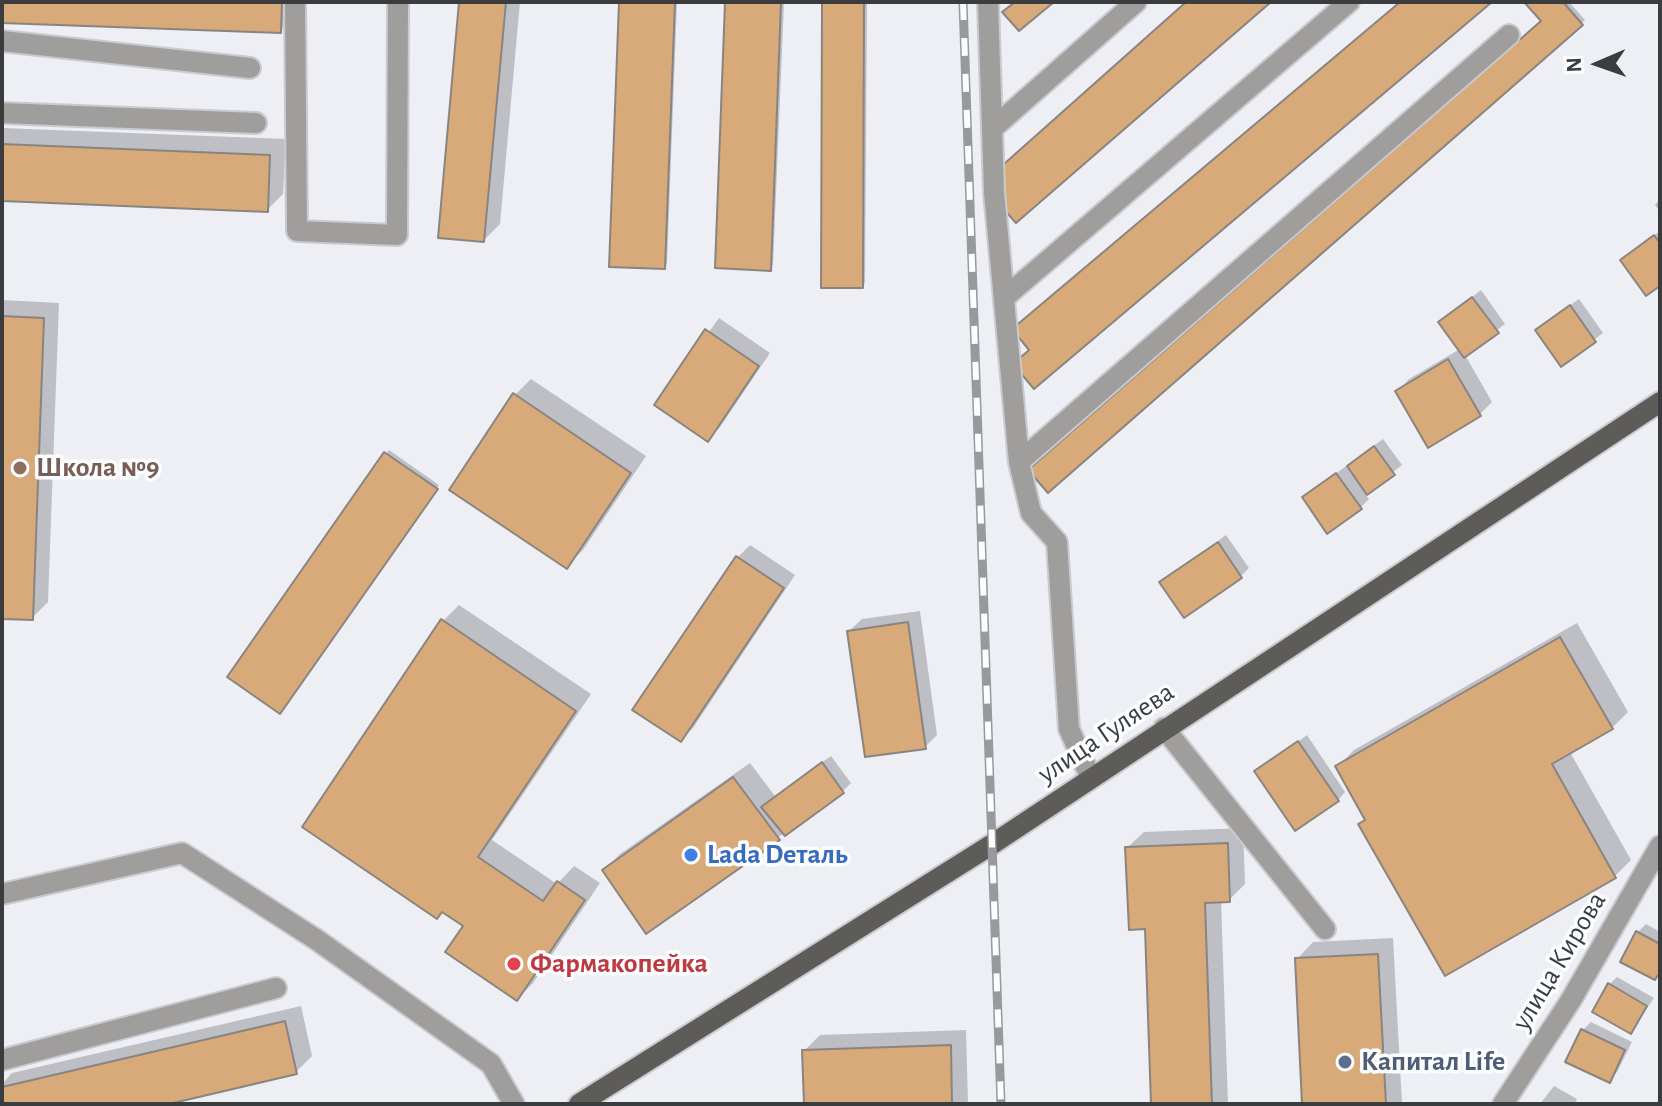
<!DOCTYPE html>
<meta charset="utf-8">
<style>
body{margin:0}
#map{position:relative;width:1662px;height:1106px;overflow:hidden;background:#edeff5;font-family:"Alegreya Sans",sans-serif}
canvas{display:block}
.frame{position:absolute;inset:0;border:4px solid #3b3c3e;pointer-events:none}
.north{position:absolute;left:1558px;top:24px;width:80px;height:80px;-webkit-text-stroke:6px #fcfdff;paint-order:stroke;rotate:268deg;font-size:22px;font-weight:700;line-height:32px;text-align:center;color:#3b3c3e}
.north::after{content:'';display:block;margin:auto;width:28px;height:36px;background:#3b3c3e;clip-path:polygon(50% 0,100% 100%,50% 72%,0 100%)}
</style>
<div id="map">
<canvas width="1662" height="1106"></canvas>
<div class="frame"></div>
<div class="north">N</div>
</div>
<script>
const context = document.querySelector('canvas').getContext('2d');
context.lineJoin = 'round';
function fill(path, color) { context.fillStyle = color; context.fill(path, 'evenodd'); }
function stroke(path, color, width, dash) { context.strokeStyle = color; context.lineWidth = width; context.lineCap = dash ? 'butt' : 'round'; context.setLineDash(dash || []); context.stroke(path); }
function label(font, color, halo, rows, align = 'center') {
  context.font = font + ' "Alegreya Sans",sans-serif'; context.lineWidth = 7; context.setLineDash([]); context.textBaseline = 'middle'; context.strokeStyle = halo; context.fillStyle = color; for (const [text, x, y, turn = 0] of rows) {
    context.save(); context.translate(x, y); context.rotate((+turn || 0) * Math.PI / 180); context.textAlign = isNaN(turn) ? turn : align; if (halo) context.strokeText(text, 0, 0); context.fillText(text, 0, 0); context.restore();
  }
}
const shadow = new Path2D(`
 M2,2H297V15L280,31L2,21Z
 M462,2H520L500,224L484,240Z
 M621,2H677L667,263L664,267Z
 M727,2H784L773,265L770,269Z
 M824,2H867L865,283L862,286Z
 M1527,2H1569L1585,20L1048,490L1543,21Z
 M2,128L286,139L283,194L267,210L2,199Z
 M1660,199V212L1655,205Z
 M1660,231V284L1623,260Z
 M1481,290L1505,324L1465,355L1492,402L1480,414L1429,445L1397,392L1409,379L1460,349L1441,322Z
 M1579,299L1603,333L1562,364L1546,322Z
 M2,300L59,303L48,602L32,618L2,617Z
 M719,318L770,353L720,427L708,439L656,405Z
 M531,379L646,456L583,550L567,566L515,395Z
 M1383,439L1402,465L1365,494L1369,499L1361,507L1304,497Z
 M389,450L439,485L283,708L229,676Z
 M1226,535L1249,568L1241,576L1162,582Z
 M750,545L795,575L693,728L680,740L635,709L738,557Z
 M459,605L591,694L492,840L557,884L574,866L600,883L533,983L517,999L465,925L443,621Z
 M920,611L937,735L925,747L849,631L862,619Z
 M1577,623L1628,712L1612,728L1570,752L1631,860L1615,876L1446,973L1361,824L1367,818L1338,766L1354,750Z
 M1307,735L1345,792L1338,800L1257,772Z
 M831,756L851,783L843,791L647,931L604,870L620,854L750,763L775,796Z
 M1243,828L1245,884L1229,900H1221L1228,1104H1153L1147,927L1127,848L1144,832Z
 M1646,924L1660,932V973L1655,978L1638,932Z
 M1393,938L1402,1104H1304L1297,959L1313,942Z
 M1617,977L1654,998L1631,1032L1609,985Z
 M301,1006L312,1056L296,1072L160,1104H2V1084L12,1073Z
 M1591,1022L1632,1042L1617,1072L1609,1080L1583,1030Z
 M966,1030L968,1104H806L804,1051L820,1035Z
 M1554,1086L1577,1099L1575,1104H1540Z`);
const building = new Path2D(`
 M2,2H282L281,33L2,23Z
 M459,2H506L484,242L438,238Z
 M619,2H675L665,269L609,267Z
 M725,2H781L771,271L715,268Z
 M822,2H864L863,288H821Z
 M1015,2H1054L1019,31L1002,12Z
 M1186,2H1271L1016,223L999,204L995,172Z
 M1400,2H1492L1034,389L1013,364L1029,350L1012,329Z
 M1524,2H1563L1583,25L1048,493L1028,470L1541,21Z
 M2,144L270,155L268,212L2,201Z
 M1654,235L1660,243V286L1646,296L1620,260Z
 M1472,297L1499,333L1464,358L1438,322Z
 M1570,305L1596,342L1561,367L1535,330Z
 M2,316L44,318L33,620L2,619Z
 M705,329L759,366L708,442L654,405Z
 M1448,359L1481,416L1428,448L1395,391Z
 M513,393L631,473L567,569L449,490Z
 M1374,446L1395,475L1367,495L1347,466Z
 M384,452L438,489L280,714L227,677Z
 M1336,473L1362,509L1327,534L1302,497Z
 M1218,542L1242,578L1184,618L1159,582Z
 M736,556L784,588L681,742L632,710Z
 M441,619L576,711L478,857L543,901L557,881L585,900L517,1001L445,952L463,926L442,912L437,919L302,827Z
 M908,622L926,749L865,757L847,631Z
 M1560,637L1613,729L1552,764L1616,878L1445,976L1358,824L1365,820L1335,766Z
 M1298,741L1339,801L1295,831L1254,771Z
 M822,762L844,793L785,836L761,807Z
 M733,777L780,840L646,934L602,870Z
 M1228,843L1230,902L1205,903L1212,1104H1151L1145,929L1129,930L1125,847Z
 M1636,931L1660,944V972L1655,980L1620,962Z
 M1378,954L1386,1104H1302L1295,958Z
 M1608,983L1647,1006L1631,1034L1592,1012Z
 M285,1021L297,1074L169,1104H2V1087Z
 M1581,1029L1625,1050L1610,1083L1565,1062Z
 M951,1045L952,1104H804L802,1050Z`);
const minor = new Path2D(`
 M295,2L297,231L397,235L398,2
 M988,2L994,192L1019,462L1031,513L1057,542L1069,729L1090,776
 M2,41L250,68
 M2,113L256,123
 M992,129L1136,2
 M1004,298L1349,2
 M1019,462L1509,35
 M1164,728L1325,929
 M2,894L182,853L317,940L491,1064L514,1104
 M2,1060L276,988
 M1503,1104L1571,1000L1660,846`);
const major = new Path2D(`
 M579,1104L991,845L1660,402`);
const rail = new Path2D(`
 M963,2L1001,1104`);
const markers = [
 [20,468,8,"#8d6e63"],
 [691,855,8,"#3f7fe0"],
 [514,964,8,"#e0444e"],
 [1345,1062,8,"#5c6f8a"]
];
const educationNames = [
 ["Школа №9",36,468]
];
const streetNames = [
 ["улица Гуляева",1106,733,-34],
 ["улица Кирова",1559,961,-59]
];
const shopNames = [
 ["Lada Dеталь",707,855]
];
const healthNames = [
 ["Фармакопейка",530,964]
];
const serviceNames = [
 ["Капитал Life",1361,1062]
];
fill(shadow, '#0003');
fill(building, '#d8a979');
stroke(building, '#898480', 2);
stroke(minor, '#c9cbd0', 24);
stroke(major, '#c9cbd0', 24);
stroke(minor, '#9f9e9c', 20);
stroke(major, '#5e5c58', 20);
stroke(rail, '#97999d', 9);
stroke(rail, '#fcfdff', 6, [18]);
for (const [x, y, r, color] of markers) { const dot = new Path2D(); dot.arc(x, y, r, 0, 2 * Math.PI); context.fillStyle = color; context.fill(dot); stroke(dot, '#fcfdff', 3); }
label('bold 28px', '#785e54', '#fcfdff', educationNames, 'left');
label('28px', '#3b3c3e', '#fcfdff', streetNames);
label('bold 28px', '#366cbe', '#fcfdff', shopNames, 'left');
label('bold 28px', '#be3a42', '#fcfdff', healthNames, 'left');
label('bold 28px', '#4e5e75', '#fcfdff', serviceNames, 'left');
</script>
